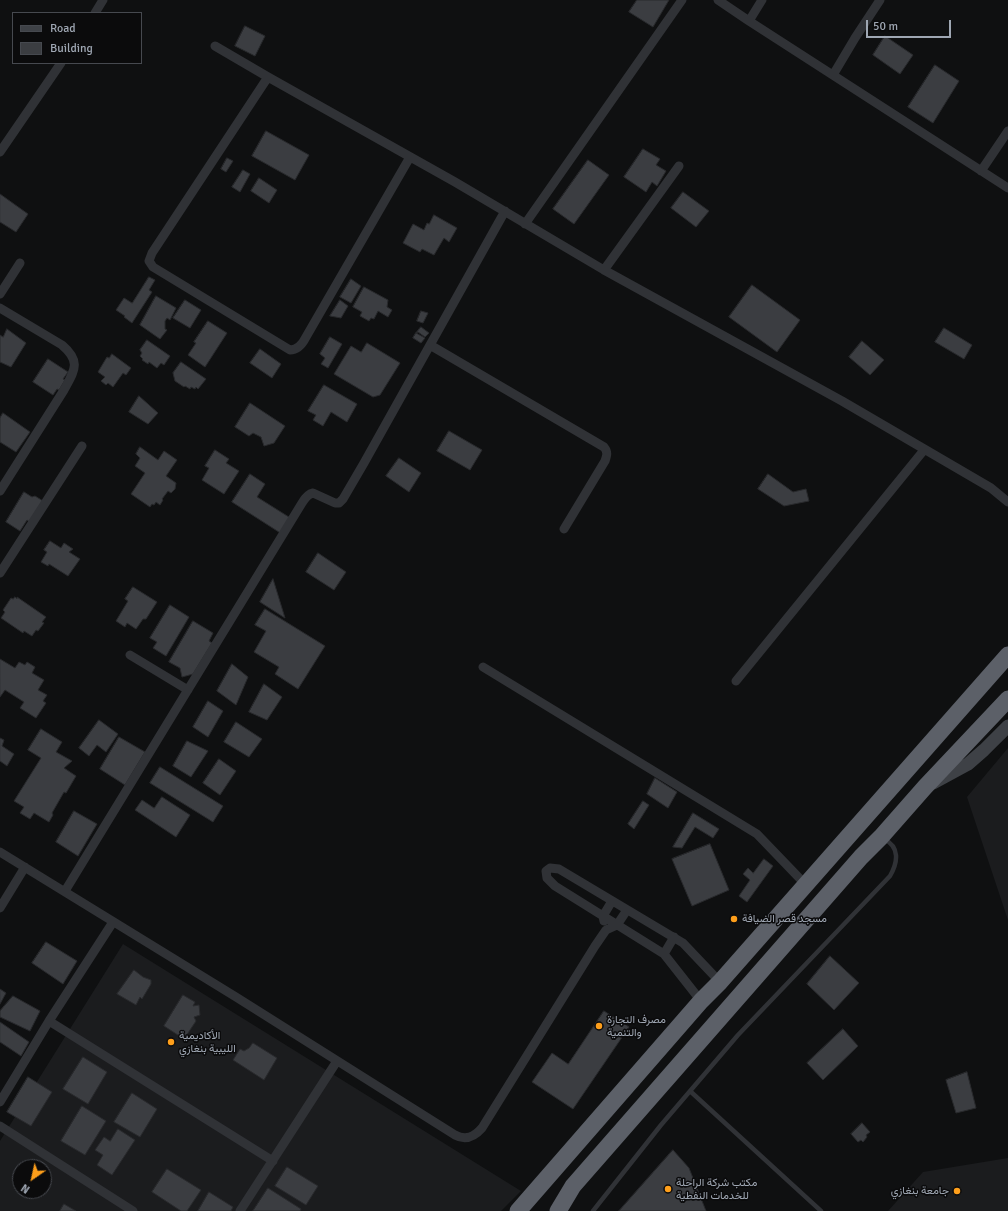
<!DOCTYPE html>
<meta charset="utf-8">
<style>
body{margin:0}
#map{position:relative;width:1008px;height:1211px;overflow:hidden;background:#0f1011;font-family:Signika,sans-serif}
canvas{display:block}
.legend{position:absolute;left:12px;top:12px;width:130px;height:52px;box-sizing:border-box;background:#0b0b0c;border:1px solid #46494f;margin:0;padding:5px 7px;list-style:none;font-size:12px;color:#9fa7b3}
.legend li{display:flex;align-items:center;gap:8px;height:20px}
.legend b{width:20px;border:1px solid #46494f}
.north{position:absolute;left:12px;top:1159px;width:40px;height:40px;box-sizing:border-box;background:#0b0b0c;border:1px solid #46494f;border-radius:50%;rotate:214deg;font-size:11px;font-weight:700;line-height:16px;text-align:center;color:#9fa7b3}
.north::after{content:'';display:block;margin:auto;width:14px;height:18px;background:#fe9f1b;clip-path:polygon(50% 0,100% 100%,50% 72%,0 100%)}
.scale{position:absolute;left:866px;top:20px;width:85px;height:18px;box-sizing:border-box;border:2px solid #9fa7b3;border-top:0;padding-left:5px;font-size:12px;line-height:14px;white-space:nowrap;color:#9fa7b3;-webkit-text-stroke:3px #0b0b0c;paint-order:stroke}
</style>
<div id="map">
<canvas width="1008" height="1211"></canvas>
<ul class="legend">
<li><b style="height:5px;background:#3e4146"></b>Road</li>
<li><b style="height:11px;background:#3b3d41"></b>Building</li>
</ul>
<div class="north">N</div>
<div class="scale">50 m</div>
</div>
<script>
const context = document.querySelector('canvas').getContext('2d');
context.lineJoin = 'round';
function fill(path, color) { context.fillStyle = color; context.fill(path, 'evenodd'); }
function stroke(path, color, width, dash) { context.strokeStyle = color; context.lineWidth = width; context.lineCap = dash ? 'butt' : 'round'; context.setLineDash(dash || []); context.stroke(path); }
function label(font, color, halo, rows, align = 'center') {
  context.font = font + ' Signika,Vazirmatn,sans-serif'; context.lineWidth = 3; context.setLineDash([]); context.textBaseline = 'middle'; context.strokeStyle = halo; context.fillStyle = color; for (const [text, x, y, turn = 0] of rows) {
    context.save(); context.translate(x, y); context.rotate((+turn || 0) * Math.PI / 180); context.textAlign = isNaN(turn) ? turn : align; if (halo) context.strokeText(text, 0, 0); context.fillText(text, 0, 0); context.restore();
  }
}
const built = new Path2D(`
 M1008,748V920L967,797Z
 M123,944L521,1191L501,1211H0V1141ZM20,1167H44V1191H20Z
 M1008,1158V1211H888L923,1172Z`);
const building = new Path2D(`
 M637,0H669L653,27L629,12Z
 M245,26L265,36L255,56L235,46Z
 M885,36L913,55L900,74L873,55Z
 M935,65L959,81L933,123L908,107Z
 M266,131L309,155L295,180L252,156Z
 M643,149L660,159L656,165L666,171L657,186L652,182L646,192L624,177Z
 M227,158L233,161L226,172L221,169Z
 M588,160L609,175L574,224L553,209Z
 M243,170L250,174L240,192L232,187Z
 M259,178L277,190L269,203L251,191Z
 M683,192L709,211L696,227L671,208Z
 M0,194L28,214L16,232L0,222Z
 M434,215L457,228L449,242L444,238L434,255L422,249L420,252L403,243L413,224L424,230L427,223L429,224Z
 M149,277L155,280L149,290L152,292L132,323L124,317L125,316L116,310L124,298L132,303Z
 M351,279L361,286L351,303L340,297Z
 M752,285L800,320L777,352L729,317Z
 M364,287L388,300L387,307L392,310L388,317L378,311L374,319L371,318L369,321L360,316L362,312L353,307Z
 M156,296L176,308L170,320L167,318L165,321V329L167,330L160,339L140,325Z
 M185,300L201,310L190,328L173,318Z
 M340,300L348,306L341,318L330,316Z
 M421,311L428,313L423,323L417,321Z
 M208,321L227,333L205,367L188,355L196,343L194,342Z
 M421,327L429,333L425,337L418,332L416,333Z
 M944,328L972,345L964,359L935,342Z
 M7,329L26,343L11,367L0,362V335L3,337Z
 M416,333L425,338L421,343L413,338Z
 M330,337L342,344L328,368L321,364L325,358L320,354Z
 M147,340L170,356L164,365L161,363L157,368L149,362L148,364L142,360L143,359L140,356L142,353L140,350Z
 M862,341L884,360L870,375L849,357Z
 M367,343L400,363L380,395L373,397L334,374L351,346L361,352Z
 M260,349L281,364L272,378L250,363Z
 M112,354L131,368L126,375L123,373L113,387L108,383L106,385L101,381L105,377L98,372L107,357L109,358Z
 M48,359L68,372L63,379L65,380L59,390L57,389L53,395L33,382Z
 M181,362L206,379L198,389L196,387L195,389L191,387L190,389L185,386L184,387L175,381L173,373Z
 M324,385L357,404L347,422L331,412L323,426L313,420L316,415L308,411Z
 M139,396L158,413L148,424L129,412Z
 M250,403L285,426L274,443L264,446L261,437L253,433L249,436L235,427Z
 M3,413L30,432L16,452L0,442V418Z
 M449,431L482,450L470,470L437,451Z
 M140,447L158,460L164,451L177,460L166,476L176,483L175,489L171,493L168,491L162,499L163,500L160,505L156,502L154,505L152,504L150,507L131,494L145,473L135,466L140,458L136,454Z
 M215,450L229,459L226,463L239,471L224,494L202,480L209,468L205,466Z
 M399,458L421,473L409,492L386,476Z
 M250,474L265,484L257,497L292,519L282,534L232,502Z
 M768,474L793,492L806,489L809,501L784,506L758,489Z
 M24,492L32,497L35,496L43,501L31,523L27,520L20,531L6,522Z
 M50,541L61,548L64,543L73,549L69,552L80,559L68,576L49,564L48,566L41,562L47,552L44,550Z
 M318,553L346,572L334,590L306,572Z
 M273,579L285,618L260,602Z
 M133,587L157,602L146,619H143L136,629L127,623L125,627L116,621L128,601L125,599Z
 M15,597L17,599V597L46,617L42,622L44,623L38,631L36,630L32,636L24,631L23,633L1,618L5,612L3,610L11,598L13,599Z
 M170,605L189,617L166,656L153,648L157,642L150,638Z
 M265,609L325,646L298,689L275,674L279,667L254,652L266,631L255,625Z
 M193,621L213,633L209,641L212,643L193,674L182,677L180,668L169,662Z
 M0,659L15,668L19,662L25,665L27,662L35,667L32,673L44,680L38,690L47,695L43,701L46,703L36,718L20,708L24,702L5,690L0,697Z
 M232,664L248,677L236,705L217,691Z
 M264,684L282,697L267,720L249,712Z
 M208,701L223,711L208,737L193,727Z
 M99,720L118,734L106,752L97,745L89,756L79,748Z
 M236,722L262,739L249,757L224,742Z
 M41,729L62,742L56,752L72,761L64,768L76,776L66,793L64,792L52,813L53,815L49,822L34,813L30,819L20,813L24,807L14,801L41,758L28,750Z
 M119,737L145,752L125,785L100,769Z
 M0,738L4,740L2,746L14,754L7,766L0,761Z
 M187,741L208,751L191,777L173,766Z
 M219,759L236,771L220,795L203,783Z
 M160,767L223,806L213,822L150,783Z
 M655,778L677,792L668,808L647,794Z
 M162,797L190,815L176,837L135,810L142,800L154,808Z
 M643,801L649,805L634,829L628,824Z
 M74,811L97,824L78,856L56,842Z
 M693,813L719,829L713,838L695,827L682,848L673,847Z
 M710,844L729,890L692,906L672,859Z
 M764,859L773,866L747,902L739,896L750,880L743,874L748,868L753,873Z
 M46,942L77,961L63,984L32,963Z
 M830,956L859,983L834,1010L807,984Z
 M134,970L143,977L151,980V984L142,999L140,997L136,1005L117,994Z
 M0,989L6,993L0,1004Z
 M183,995L195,1002L193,1006L199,1005L200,1015L194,1017L196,1021L184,1039L164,1026Z
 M13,996L40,1011L30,1031L0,1017V1011Z
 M604,1011L629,1027L573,1109L532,1082L552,1053L568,1064Z
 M0,1022L29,1042L21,1056L0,1042Z
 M843,1029L858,1046L823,1080L807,1063Z
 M253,1043L277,1058L264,1080L233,1060L240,1049L244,1051L249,1048Z
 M83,1057L107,1072L88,1104L63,1089Z
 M967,1072L976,1108L956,1113L946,1080Z
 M28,1077L52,1092L31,1126L7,1112Z
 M132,1093L157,1109L140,1137L114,1122Z
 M82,1106L106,1121L85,1155L61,1141Z
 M862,1123L870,1132L866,1135L867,1137L863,1142L861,1140L858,1142L851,1134Z
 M118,1129L135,1140L112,1175L97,1165L103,1155L95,1150L104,1137L110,1141Z
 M673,1150L689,1168L706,1211H619Z
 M287,1167L318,1186L306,1205L275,1186Z
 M167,1169L201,1190L187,1211H181L152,1192Z
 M268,1188L301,1209L300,1211H253Z
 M209,1192L233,1207L231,1211H198Z
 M64,1204L76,1211H60Z`);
const lane = new Path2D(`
 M690,1091L821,1211
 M593,1211L661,1125L738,1035L890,876C898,862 900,847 884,839`);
const street = new Path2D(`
 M718,0L749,21L1008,188
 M95,13L103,0
 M749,21L762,0
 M215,46L268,77L455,182L604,270L842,401L991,488L1008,502
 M833,75L855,38L880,0
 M268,77L152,253L149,261L153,267L290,350C298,350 303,343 306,337L410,157
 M0,152L61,63
 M981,171L1008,131
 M525,224L682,0
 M604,270L679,166
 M0,294L20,263
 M0,308L62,345C82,362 74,371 64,390L0,491
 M430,345L604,447C608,452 607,455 605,461L564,529
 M0,573L82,446
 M130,655L188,690
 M483,667L757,834L806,885
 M736,681L924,450
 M0,852L236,997L455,1135C466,1141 474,1137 482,1128L595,946L606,930L617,925L627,910
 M65,891L302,503C305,498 308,494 313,493L335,503H339L343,499L364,463L505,211
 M0,908L25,867
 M604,921L603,916L612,901
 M664,954L674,937
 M701,1001L664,954L555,886L547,878L546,871L550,868L559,869L683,943L720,982
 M49,1021L273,1161
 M0,1102L49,1021L113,922
 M0,1126L133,1211
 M240,1211L337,1061`);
const secondary = new Path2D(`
 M933,783L968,764L984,750L1008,726`);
const highway = new Path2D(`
 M518,1211L701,1001L720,982L1008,655
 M558,1211L573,1186L861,857L881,837L925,787L1008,699`);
const markers = [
 [734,919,4,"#fe9f1b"],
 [599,1026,4,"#fe9f1b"],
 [171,1042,4,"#fe9f1b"],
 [668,1189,4,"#fe9f1b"],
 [957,1191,4,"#fe9f1b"]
];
const poiNames = [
 ["مسجد قصر الضيافة",742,919],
 ["مصرف التجارة",607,1020],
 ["والتنمية",607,1033],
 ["الأكاديمية",179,1036],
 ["الليبية بنغازي",179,1049],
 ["مكتب شركة الراحلة",676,1183],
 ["للخدمات النفطية",676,1196],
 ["جامعة بنغازي",949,1191,"right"]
];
fill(built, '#1b1c1e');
fill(building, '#3b3d41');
stroke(building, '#292a2d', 1);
stroke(lane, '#303236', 4.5);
stroke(street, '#303236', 9);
stroke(secondary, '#3e4146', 13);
stroke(highway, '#5c6068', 17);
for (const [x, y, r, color] of markers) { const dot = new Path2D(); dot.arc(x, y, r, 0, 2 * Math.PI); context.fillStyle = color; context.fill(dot); stroke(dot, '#0b0b0c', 1.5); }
label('11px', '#9fa7b3', '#0b0b0c', poiNames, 'left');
</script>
